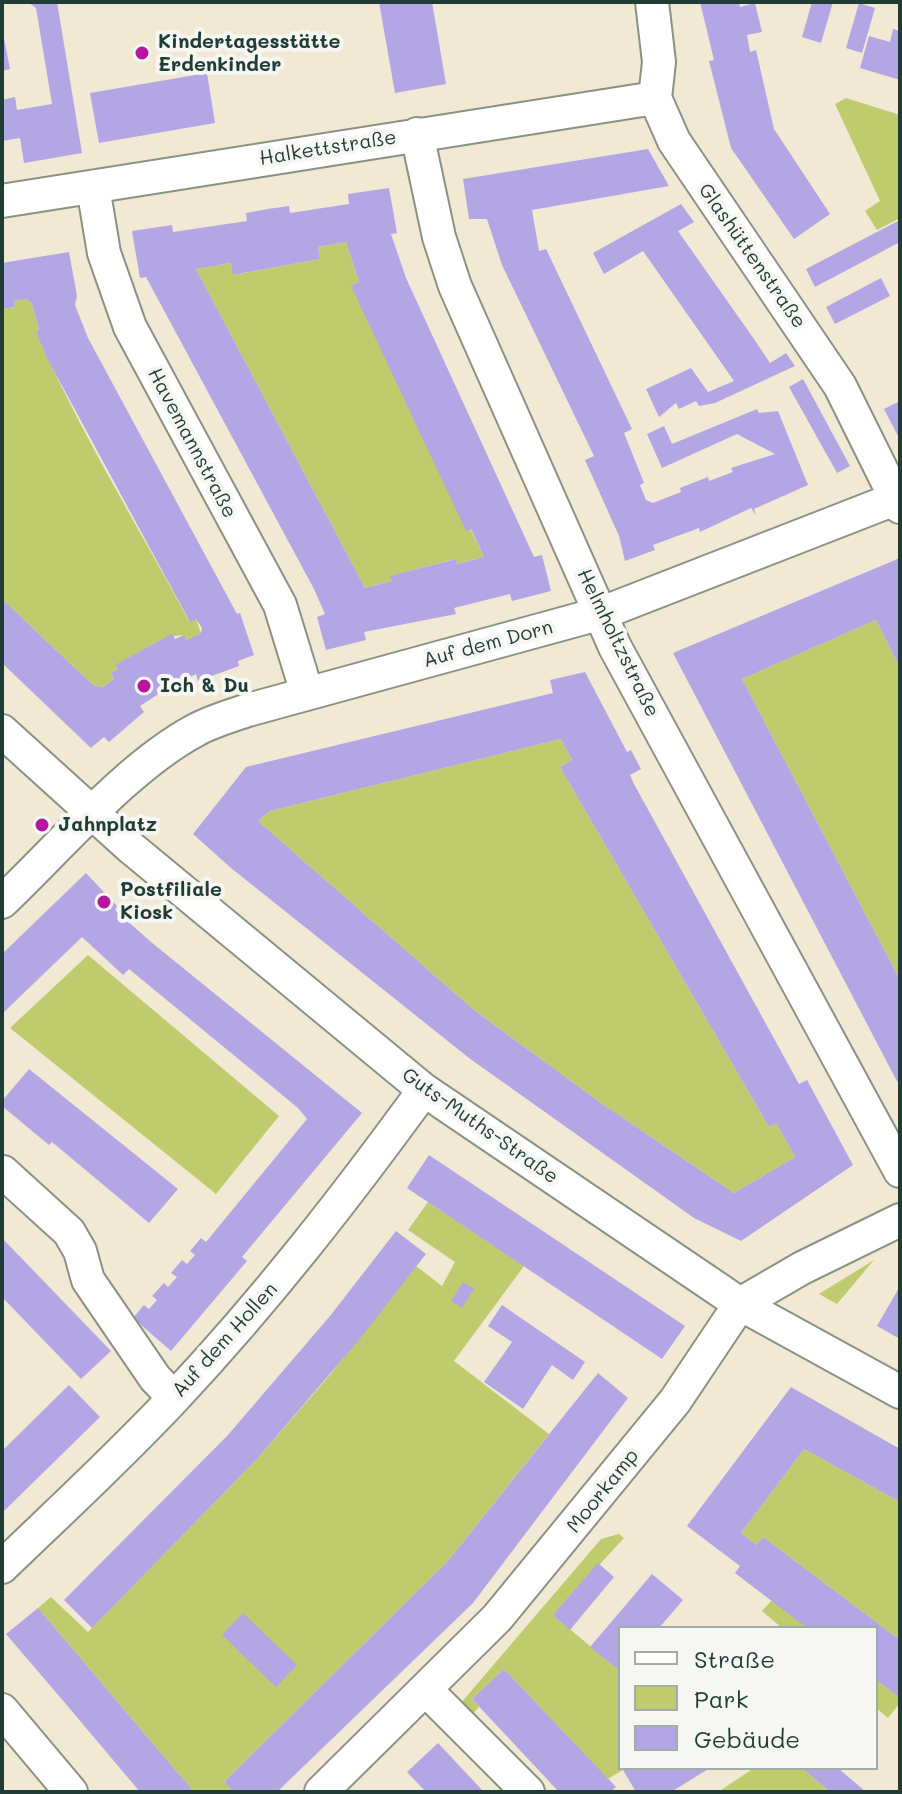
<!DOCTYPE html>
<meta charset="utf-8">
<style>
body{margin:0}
#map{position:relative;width:902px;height:1794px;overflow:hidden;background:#f1e9d3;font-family:Mali,sans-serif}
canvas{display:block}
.frame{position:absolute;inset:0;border:4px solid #1f3d34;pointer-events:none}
.legend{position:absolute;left:618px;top:1626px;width:260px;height:144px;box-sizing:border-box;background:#f6f6f2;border:2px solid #a0aca6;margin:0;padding:10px 14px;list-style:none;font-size:24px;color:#1f3d34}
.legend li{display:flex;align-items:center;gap:16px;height:40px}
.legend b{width:40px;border:2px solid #a0aca6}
</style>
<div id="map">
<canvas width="902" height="1794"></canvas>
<div class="frame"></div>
<ul class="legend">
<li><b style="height:10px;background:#fff"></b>Straße</li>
<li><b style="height:22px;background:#becc6e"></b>Park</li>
<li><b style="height:22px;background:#b3a6e5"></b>Gebäude</li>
</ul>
</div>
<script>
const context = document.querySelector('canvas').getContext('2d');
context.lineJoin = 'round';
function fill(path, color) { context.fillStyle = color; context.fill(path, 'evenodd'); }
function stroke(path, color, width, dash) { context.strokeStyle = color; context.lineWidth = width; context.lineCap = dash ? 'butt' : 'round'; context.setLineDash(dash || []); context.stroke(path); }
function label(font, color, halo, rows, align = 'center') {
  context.font = font + ' Mali,sans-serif'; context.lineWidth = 8; context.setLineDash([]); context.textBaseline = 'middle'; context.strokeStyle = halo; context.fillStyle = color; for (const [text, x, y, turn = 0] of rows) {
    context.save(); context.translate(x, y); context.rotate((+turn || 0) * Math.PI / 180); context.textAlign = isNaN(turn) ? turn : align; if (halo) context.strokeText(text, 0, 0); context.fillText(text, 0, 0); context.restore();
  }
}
const green = new Path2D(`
 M846,98L900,115V218L877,230L865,211L880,201L835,104Z
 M346,242L359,282L352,286L484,557L457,564L455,559L391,576L392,581L365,588L196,269L231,263L234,275L320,259L318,247Z
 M27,299L32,304L39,330L36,332C80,432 138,526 189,621L196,619L201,633L186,640L183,635L166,637L116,665L118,669L111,673L114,679L103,687L93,685L2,599V309L15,307L14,301Z
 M876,620L900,668V980L742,679Z
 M561,739L572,760L560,767L769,1127L776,1123L795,1157L734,1193L601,1103L474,1010L258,821L270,811Z
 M88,955L279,1116L216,1194L10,1028Z
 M428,1202L524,1266L454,1361L549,1434L447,1562L224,1782L233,1792H194L38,1608L51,1597L88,1632L256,1460L329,1376L416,1266L442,1286L455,1262L408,1230Z
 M874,1260L837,1304L819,1294Z
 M804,1449L900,1502V1640L763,1537L756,1545L741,1533Z
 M619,1534L624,1538L553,1615L620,1671V1768H626L608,1779L504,1669L472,1699L479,1707L470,1717L460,1704L601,1539Z
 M772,1600L807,1627L782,1628L762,1611Z
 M876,1680L900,1698V1703L888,1718L876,1708Z
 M754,1768H802L830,1792H718Z`);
const building = new Path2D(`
 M28,2H57L82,153L24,163L20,138L2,141V100L15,97L17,110L52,104L36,8Z
 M379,2H432L446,84L395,93Z
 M700,2H739L740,7L755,3L762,32L747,35L750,52L756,50L774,129L830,214L794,239L731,148L709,61L714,60Z
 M812,2H833L821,43L802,37Z
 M859,3L875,8L862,53L846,48Z
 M2,28L10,69L2,71Z
 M893,29L900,31V80L860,68L869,36L890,42Z
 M207,73L215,123L99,143L90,93Z
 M648,149L669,186L532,210L539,251L546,249L632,429L624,433L644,483L640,485L646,500L653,503L681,492L680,488L708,477L709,481L733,472L731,468L775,454L737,434L662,468L647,434L664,426L672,444L757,409L759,413L778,411L808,485L754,509L756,515L751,508L700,532L699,528L653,545L655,550L625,561L619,536L585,460L594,456L502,265L487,219H469L463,179Z
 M389,188L397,233L391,234L406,278L534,557L542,555L551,591L512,601L510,594L454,608L456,614L364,632L366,640L326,650L317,617L325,614L314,589L146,277L140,278L132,231L172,225L173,232L247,221L246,213L268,209L289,206L290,213L349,204L348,194ZM346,242L359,282L351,286L466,531L471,529L484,557L457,564L456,559L390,576L392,581L365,588L196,269L231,263L233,275L320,259L318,247Z
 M681,204L694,222L678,231L754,339L770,363L786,353L795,366L715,403L699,406L696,401L679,409L676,403L659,417L646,389L691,368L708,392L734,381L643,251L604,274L593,253Z
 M900,220V242L815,287L806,269Z
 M69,252L77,296L75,305L88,338L237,614L240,613L254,655L238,661L239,666L198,681L196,674L166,689L140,706L144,712L109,742L104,737L91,748L2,663V599L93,685L103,687L114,679L111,673L118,669L115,665L166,637L172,634L175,639L184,635L186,640L201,633L202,628L196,619L190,622L48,360L36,332L39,330L32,304L27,299L14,301L15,307L2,309V263Z
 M881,278L890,296L835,324L826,307Z
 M803,379L850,466L837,473L789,387Z
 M900,401V440L884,409Z
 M900,558V668L876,620L742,679L900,980V1087L673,653Z
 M585,672L627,752L631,750L641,769L630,775L634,784L799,1084L807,1080L853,1165L741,1241L694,1218L469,1058L231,868L193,834L246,767L553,693L550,680ZM561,739L572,760L560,767L769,1127L776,1123L795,1157L734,1193L601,1103L474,1010L258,821L270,811Z
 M86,873L117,906L115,910L151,942L362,1113L242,1257L247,1261L171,1351L133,1318L144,1305L149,1309L157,1300L152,1296L164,1283L168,1287L177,1277L171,1273L182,1260L187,1264L195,1255L190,1251L201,1238L206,1242L307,1119L298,1108L129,969L123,975L82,937L2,1014V954Z
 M29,1069L178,1189L149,1223L52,1142L49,1145L2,1106V1101Z
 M429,1155L685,1326L662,1359L407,1188Z
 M396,1231L426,1254L359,1340L256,1460L92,1628L64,1600L228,1435L330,1316Z
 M2,1238L111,1351L81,1379L2,1297Z
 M463,1282L474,1289L462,1308L451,1301Z
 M900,1286V1339L877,1326Z
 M502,1305L585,1362L573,1380L552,1365L523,1409L484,1382L512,1342L488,1326Z
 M598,1373L628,1398L473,1603L277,1792H233L224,1782L447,1562Z
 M69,1385L100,1417L2,1513V1451Z
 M791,1387L900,1449V1502L804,1449L741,1533L756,1545L763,1537L900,1640V1698L876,1680V1628H807L735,1573L740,1566L687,1526Z
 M598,1563L614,1577L570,1630L553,1615Z
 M652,1574L683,1600L659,1628H620V1671L590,1647Z
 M38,1608L194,1792H140L65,1703L6,1634Z
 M243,1613L297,1665L276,1687L222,1635Z
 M504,1669L616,1787L610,1792H559L472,1699Z
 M438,1743L484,1792H426L407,1772Z
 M626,1768H710L671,1792H636L623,1770Z
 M802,1768H838L866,1792H830Z`);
const minor = new Path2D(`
 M652,2L659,62L655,98L674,141L840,386L900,507
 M417,134L439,237L455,286L615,647L900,1171
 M93,187L104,253L130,327L280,605L307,693
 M2,201L655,98
 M2,731L130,847L424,1090L740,1304L900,1392
 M2,902C59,848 128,766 196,730C212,721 231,716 248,710L602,613L900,497
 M3,1172L69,1232L80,1251L88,1280L155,1378L174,1398
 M2,1567C60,1511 120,1456 175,1397C266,1300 346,1197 424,1090
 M426,1690L528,1792
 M2,1710L71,1792
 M321,1792L497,1618L675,1401L740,1304L802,1268L900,1220`);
const markers = [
 [142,53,8,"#b5179e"],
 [144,686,8,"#b5179e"],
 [42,825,8,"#b5179e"],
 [104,902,8,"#b5179e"]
];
const poiNames = [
 ["Kindertagesstätte",158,42],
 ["Erdenkinder",158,65],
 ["Ich & Du",160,686],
 ["Jahnplatz",58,825],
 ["Postfiliale",120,890],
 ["Kiosk",120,913]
];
const streetNames = [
 ["Halkettstraße",328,148,-9],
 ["Glashüttenstraße",752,256,55],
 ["Havemannstraße",192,443,62],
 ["Helmholtzstraße",618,643,64],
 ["Auf dem Dorn",488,644,-15],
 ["Guts-Muths-Straße",480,1126,35],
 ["Auf dem Hollen",225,1340,-48],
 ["Moorkamp",603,1491,-51]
];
fill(green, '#becc6e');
fill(building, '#b3a6e5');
stroke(minor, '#889384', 36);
stroke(minor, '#fff', 32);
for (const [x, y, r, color] of markers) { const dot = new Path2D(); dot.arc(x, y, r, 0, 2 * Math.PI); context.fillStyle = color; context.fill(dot); stroke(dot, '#f6f6f2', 3); }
label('bold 20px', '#1f3d34', '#f6f6f2', poiNames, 'left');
label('20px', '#1f3d34', '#f6f6f2', streetNames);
</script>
